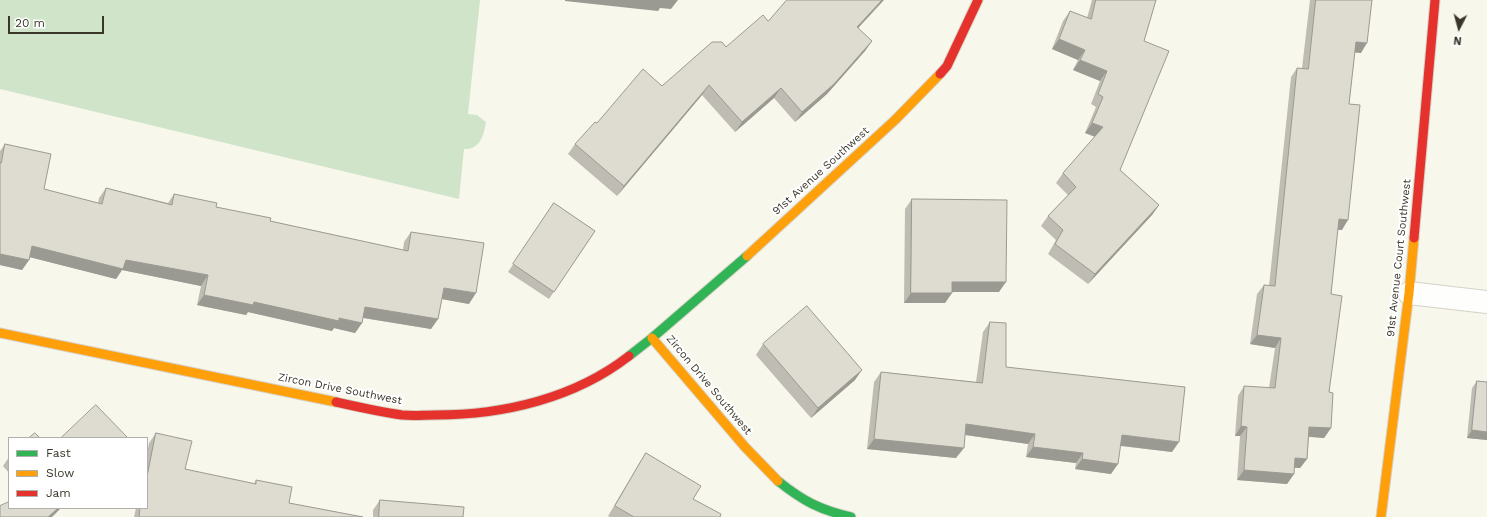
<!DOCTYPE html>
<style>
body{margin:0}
#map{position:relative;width:1487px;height:517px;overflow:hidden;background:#f8f7ec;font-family:"Work Sans",sans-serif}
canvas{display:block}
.legend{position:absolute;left:8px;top:437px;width:140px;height:72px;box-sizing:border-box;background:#fff;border:1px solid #b0afa9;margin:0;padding:5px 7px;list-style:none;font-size:12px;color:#393629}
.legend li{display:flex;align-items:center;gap:8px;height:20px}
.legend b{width:20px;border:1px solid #b0afa9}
.north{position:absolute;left:1439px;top:8px;width:40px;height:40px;-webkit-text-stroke:3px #fff;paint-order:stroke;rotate:186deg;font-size:11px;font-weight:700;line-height:16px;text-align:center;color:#393629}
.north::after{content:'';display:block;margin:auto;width:14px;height:18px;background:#393629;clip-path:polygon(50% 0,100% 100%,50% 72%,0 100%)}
.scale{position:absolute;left:8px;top:16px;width:96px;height:18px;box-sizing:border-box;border:2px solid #393629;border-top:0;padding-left:5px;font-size:12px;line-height:14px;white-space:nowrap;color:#393629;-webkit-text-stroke:3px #fff;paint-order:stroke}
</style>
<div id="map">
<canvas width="1487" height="517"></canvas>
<ul class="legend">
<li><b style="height:5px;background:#30b455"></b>Fast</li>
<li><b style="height:5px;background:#ff9f0a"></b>Slow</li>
<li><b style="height:5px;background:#e5322d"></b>Jam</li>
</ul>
<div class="north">N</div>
<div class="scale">20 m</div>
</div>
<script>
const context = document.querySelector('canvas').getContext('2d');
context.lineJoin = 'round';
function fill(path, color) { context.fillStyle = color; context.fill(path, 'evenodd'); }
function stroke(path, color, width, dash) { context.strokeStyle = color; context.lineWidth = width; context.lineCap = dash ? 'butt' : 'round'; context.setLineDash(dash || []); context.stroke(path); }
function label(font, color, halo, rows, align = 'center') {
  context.font = font + ' "Work Sans",sans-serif'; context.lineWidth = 4; context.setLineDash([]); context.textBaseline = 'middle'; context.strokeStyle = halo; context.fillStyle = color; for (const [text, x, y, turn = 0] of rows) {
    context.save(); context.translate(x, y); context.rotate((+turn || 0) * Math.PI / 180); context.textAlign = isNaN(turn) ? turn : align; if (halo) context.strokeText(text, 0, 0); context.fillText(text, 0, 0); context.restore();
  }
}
const green = new Path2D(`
 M0,0H480L468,114L477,115L486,122C484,135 480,150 464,149L459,199L0,89Z`);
const street = new Path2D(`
 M1409,293L1487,302`);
const fast = new Path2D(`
 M629,356L652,338L747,256
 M778,481C803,501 820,510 851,517`);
const slow = new Path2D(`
 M747,256L895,120L940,74
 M0,333L336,402
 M652,338L745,447L778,481
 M1381,517L1409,293L1414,238`);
const jam = new Path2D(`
 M940,74L947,66L978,0
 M1414,238L1435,0
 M336,402C358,407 380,412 402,415C413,416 424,415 435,415C504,415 575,398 629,356`);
const wall = new Path2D(`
 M1092,0H1156L1144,41L1120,170L1159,205L1152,215L1088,284L1048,254L1056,240L1041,226L1048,216L1068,195L1056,183L1063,173L1095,137L1085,133L1096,107L1091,104L1100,81L1073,70L1078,60L1052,49L1063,21L1070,11L1087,18Z
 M1310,0H1372L1361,53L1355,52L1349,104L1342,230H1338L1331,294L1329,392L1331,428L1324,438L1309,437L1307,459L1300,468H1294V474L1287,484L1237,480L1240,436H1235L1238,396L1244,386L1269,388L1275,348L1250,344L1257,294L1264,285L1269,286L1291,77L1297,68H1302Z
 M768,21L858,28L872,41L865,51L827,94L795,122L774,98L735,132L702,95L617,196L568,154L575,144L597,123L662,86Z
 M5,144L44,189L98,203L99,198L106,188L168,203L174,194L216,207L270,221L403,250L404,242L411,232L469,304L442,299L438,319L431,329L363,318L362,323L355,333L334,328L332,331L248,312L246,315L197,305L201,286L122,270L116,279L30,257L29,260L22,270L0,265V151Z
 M912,199L999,292H952L945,303H904L905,209Z
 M554,203L595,231L549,299L508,272Z
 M990,322L1006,367L1172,452L1120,446L1111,474L1075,469L1076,463L1026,457L1028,444L965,435L956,458L867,449L874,382L881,372L976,382L983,332Z
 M763,344L855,380L811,418L756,355Z
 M1477,381L1487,382V440L1467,438L1472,388Z
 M156,433L185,469L254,484L256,480L289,503L363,517H134L136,508H147V454L149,443Z
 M646,453L693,499L720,517H610L608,516L639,464Z
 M9,457V473L3,466Z
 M380,500L463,517H373V510Z`);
const shadedWall = new Path2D(`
 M565,0H678L671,9L660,8L658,11L565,1Z
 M882,0H884L850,37L857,27Z
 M1059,39L1085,50L1078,60L1052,49Z
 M872,41L865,51L827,94L795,122L802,112Z
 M1356,42L1367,43L1361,53L1349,52Z
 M1080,60L1107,71L1100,81L1073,70Z
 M709,85L702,95L617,196L624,186Z
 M781,88L774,98L735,132L742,122Z
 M1092,123L1103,127L1096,137L1085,133Z
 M1159,205L1152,215L1088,284L1095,274Z
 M1339,219L1348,220L1342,230L1332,229Z
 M32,246L126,260L208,275L201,286L122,270L116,279L25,256Z
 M0,254L29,260L22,270L0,265Z
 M952,282H1006L999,292H945Z
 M444,288L476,293L469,304L436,298Z
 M911,293H952L945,303H904Z
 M204,295L254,302L362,323L355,333L334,328L332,331L248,312L246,315L197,305Z
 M365,307L438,319L431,329L358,317Z
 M1257,335L1281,338L1275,348L1250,344Z
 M862,370L855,380L811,418L818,408Z
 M966,424L1035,434L1028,444L959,434Z
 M1241,426L1247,427L1240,436H1235Z
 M1309,427L1331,428L1324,438L1303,436Z
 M1472,430L1487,432V440L1467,438Z
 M1122,435L1179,442L1172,452L1115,445Z
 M874,439L964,448L956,458L867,449Z
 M1033,447L1083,453L1076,463L1026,457Z
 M1295,458L1307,459L1300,468L1288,467Z
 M1082,459L1118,464L1111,474L1075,469Z
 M1244,470L1294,474L1287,484L1237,480Z
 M58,508H61L52,517H48Z`);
const building = new Path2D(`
 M787,0H882L857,27L872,41L834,84L802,112L781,88L742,122L709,85L624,186L575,144L595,122L597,123L643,69L662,86L712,42H722L726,47L763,15L768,21Z
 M1096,0H1156L1144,41L1169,51L1120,170L1159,205L1095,274L1055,244L1063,230L1048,216L1076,187L1063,173L1103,127L1092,123L1103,97L1098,94L1107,71L1080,60L1085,50L1059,39L1070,11L1091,19Z
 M1316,0H1372L1367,43L1356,42L1349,104L1360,105L1348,220L1339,219L1331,294L1342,296L1329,392L1333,393L1331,428L1309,427L1307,459L1295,458L1294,474L1244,470L1247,427L1241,426L1244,386L1275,388L1281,338L1257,335L1264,285L1275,286L1297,68L1308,69Z
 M5,144L51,154L44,189L102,204L106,188L172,205L174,194L217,203L216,207L271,218L270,221L408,251L411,232L484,243L476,293L444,288L438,319L365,307L362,323L339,318V321L254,302L253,305L204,295L208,275L126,260L123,269L32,246L29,260L0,254V163H1Z
 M912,199L1007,200L1006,282H952V293H911Z
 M554,203L595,231L554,292L513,264Z
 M807,306L862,370L818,408L763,344Z
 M990,322L1006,323V367L1185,387L1179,442L1122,435L1118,464L1082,459L1083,453L1033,447L1035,434L966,424L964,448L874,439L881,372L982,383Z
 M1477,381L1487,382V432L1472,430Z
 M96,405L128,438H61Z
 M35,433L40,438H29Z
 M156,433L192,441L185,469L256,484V480L292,487L289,503L363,517H139L140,508H147V477Z
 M646,453L701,486L693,499L721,514L720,517H634L615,506Z
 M380,500L464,507L463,517H379Z
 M9,502V508H58L48,517H0V506Z`);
const streetNames = [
 ["91st Avenue Southwest",821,171,-42],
 ["91st Avenue Court Southwest",1399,258,-84],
 ["Zircon Drive Southwest",709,385,50],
 ["Zircon Drive Southwest",340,389,11]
];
fill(green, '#d0e4c9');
stroke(street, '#d5d2c7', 24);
stroke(fast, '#d5d2c7', 11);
stroke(slow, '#d5d2c7', 11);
stroke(jam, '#d5d2c7', 11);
stroke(street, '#fefefc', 22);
stroke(fast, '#30b455', 9);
stroke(slow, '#ff9f0a', 9);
stroke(jam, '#e5322d', 9);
fill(wall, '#bfbdb3');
fill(shadedWall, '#9b9a92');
fill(building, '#dedcd0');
stroke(building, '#9b9a92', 1);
label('11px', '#393629', '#fff', streetNames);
</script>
